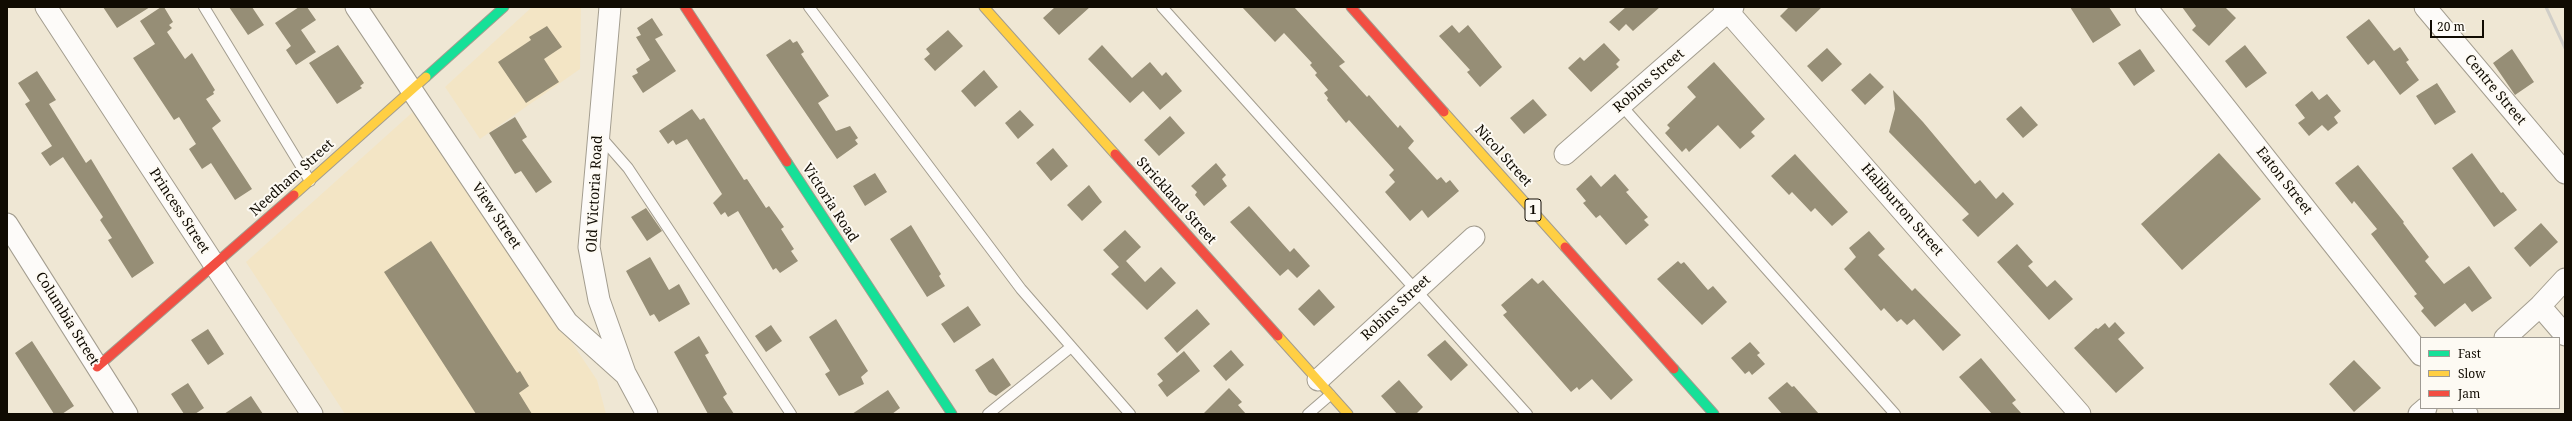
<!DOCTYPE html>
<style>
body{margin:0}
#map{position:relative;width:2572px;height:421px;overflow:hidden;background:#efe7d4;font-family:"Noto Serif",serif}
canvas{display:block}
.frame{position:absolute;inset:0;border:8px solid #100b02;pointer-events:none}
.legend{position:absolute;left:2420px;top:337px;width:140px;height:72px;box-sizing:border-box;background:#fdfaf3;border:1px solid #9e9a93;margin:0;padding:5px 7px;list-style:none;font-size:12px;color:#100b02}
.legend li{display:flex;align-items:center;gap:8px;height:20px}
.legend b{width:20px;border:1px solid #9e9a93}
.scale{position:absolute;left:2430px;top:20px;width:54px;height:18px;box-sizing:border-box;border:2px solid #100b02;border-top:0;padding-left:5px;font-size:12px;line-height:14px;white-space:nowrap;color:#100b02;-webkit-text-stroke:3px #fdfaf3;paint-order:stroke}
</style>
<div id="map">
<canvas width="2572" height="421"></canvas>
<div class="frame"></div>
<ul class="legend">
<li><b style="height:5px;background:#16e098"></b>Fast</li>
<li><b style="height:5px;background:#ffcf43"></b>Slow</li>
<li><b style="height:5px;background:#f24e42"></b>Jam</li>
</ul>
<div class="scale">20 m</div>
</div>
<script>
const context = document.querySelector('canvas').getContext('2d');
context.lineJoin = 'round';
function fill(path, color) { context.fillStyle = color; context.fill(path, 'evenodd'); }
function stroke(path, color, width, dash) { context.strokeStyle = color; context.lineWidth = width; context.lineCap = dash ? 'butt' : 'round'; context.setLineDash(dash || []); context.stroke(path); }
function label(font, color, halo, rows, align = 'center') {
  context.font = font + ' "Noto Serif",serif'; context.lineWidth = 4; context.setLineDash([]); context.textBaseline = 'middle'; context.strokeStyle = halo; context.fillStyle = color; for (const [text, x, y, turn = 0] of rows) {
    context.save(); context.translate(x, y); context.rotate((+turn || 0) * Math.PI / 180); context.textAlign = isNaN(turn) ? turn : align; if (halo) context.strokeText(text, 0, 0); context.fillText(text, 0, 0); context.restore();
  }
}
const built = new Path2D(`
 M532,7H581L580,69L480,139L445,87Z
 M415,110L597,380L606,414H345L246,262Z`);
const building = new Path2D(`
 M103,7H150L117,28Z
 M161,7H164L173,22L169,25L172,28L167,32L185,59L192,53L215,90L213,92L214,94L206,99L221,121L212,128L252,189L235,200L211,163L202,169L189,149L196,144L179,117L174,120L133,58L155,44L140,21Z
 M229,7H252L264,25L248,35Z
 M299,7H307L316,20L301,30L316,52L296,65L286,50L291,46L275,23Z
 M1055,7H1090L1059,35L1043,18Z
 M1242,7H1294L1345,62L1339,66L1367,97L1369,95L1398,128L1400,125L1414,141L1408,148L1437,180L1441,177L1446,183L1450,180L1459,191L1428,218L1422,210L1410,221L1385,192L1395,182L1389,175L1394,170L1349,120L1346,123L1327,100L1328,98L1324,93L1328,90L1315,75L1317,73L1310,65L1312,63L1284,33L1275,42Z
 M1626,7H1660L1633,31L1626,24L1619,31L1609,22Z
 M1789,7H1822L1796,32L1780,16Z
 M2070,7H2109L2121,25L2093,43Z
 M2182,7H2225L2236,18L2209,46L2192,30L2196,26Z
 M652,18L663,35L655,39L676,71L643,93L632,76L638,73L636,69L650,60L636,37L641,35L637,28Z
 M2369,19L2394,51L2400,47L2409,60L2406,62L2419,80L2400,95L2374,60L2368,65L2346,37Z
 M1452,25L1459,33L1468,25L1502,67L1480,87L1467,72L1470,70L1439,36Z
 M547,26L562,47L544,59L559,82L526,103L498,62L531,40L529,37Z
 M948,30L963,46L935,71L924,59L930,54L926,49Z
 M790,39L793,43L797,41L804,52L801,54L829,96L818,103L836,131L850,126L858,138L855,140L858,144L837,159L766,55Z
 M1604,43L1620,60L1616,64L1619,67L1591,92L1568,68L1580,57L1584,61Z
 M338,45L364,83L360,86L362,88L337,104L309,63Z
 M1102,45L1132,78L1150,62L1162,76L1166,72L1182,91L1160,110L1143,91L1130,103L1088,59Z
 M2245,45L2267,73L2246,88L2225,61Z
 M1827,48L1842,64L1822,82L1807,66Z
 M2140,49L2155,71L2134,86L2118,63Z
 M2512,49L2534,82L2515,95L2493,63Z
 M1714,62L1765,119L1751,132L1755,136L1740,149L1718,125L1689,152L1686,148L1682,152L1665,133L1670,128L1667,125L1696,97L1687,87Z
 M984,70L998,87L975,107L961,91Z
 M37,71L56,100L49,104L86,163L91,159L154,263L132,278L108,240L112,238L100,220L103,217L63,157L50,166L41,153L52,146L25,104L30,101L18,83Z
 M1870,73L1884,87L1865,105L1851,90Z
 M2437,83L2456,112L2435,125L2416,96Z
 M1893,90L1923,122L1975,184L1980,180L1996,199L2003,192L2014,204L1978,237L1962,220L1969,214L1889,132L1895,109Z
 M2312,91L2319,100L2327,94L2341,111L2334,117L2338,123L2328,131L2322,125L2309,136L2298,123L2305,118L2295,105Z
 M1533,99L1547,115L1524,134L1510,118Z
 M2021,106L2038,125L2023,138L2006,119Z
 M692,109L700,120L704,118L744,180L747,179L766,208L769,206L784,227L781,229L794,249L791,251L798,261L780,273L776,268L773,270L738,211L728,217L725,212L721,215L713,203L722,194L687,139L676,145L673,140L668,144L659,131Z
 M1020,110L1034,125L1018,139L1005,123Z
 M1170,116L1185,133L1159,156L1144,140Z
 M515,117L527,137L522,140L552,182L536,193L521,171L515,174L489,133Z
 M1053,148L1068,166L1051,181L1036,163Z
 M2219,153L2261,199L2182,270L2141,224Z
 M2472,153L2501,193L2503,192L2517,210L2494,227L2452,168Z
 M1795,154L1848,212L1832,226L1815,208L1811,212L1792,192L1789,195L1771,176Z
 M1216,163L1226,175L1222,179L1227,186L1204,206L1195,195L1197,192L1191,186Z
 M2358,165L2404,222L2403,223L2429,257L2425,261L2444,284L2469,266L2492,298L2472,312L2465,303L2435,327L2421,311L2424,308L2414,296L2417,294L2371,234L2377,229L2354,201L2352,204L2335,183Z
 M875,173L887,192L865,206L853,186Z
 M1615,174L1629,190L1626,192L1648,217L1644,220L1649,225L1626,245L1600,215L1596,218L1583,203L1586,201L1576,189L1591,175L1601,187Z
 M1089,185L1102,202L1082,221L1067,205Z
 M1249,206L1290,252L1294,248L1310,266L1297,278L1288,269L1280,276L1230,222Z
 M646,208L662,231L647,241L631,217Z
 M2541,223L2558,242L2530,267L2514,248Z
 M911,225L941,274L939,276L945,286L927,297L890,239Z
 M1125,230L1141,247L1126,261L1145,282L1161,267L1176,283L1147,310L1111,274L1119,267L1103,250Z
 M1869,231L1885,249L1878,255L1912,291L1915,288L1961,335L1943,351L1914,319L1907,325L1901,319L1897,322L1884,308L1881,311L1844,269L1856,257L1849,248Z
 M431,241L517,373L520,371L529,386L519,393L532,414H476L384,272Z
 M2017,244L2033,262L2028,266L2047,287L2055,280L2073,299L2049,320L1997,262Z
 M650,257L669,290L679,284L690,304L659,322L654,314L650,316L626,271Z
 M1678,261L1681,264L1684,262L1708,290L1713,286L1727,302L1702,325L1657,279Z
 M1532,278L1538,284L1543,280L1633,380L1611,400L1592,379L1579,390L1577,387L1571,392L1503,315L1507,312L1501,305Z
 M1319,289L1335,307L1314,326L1298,309Z
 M968,306L981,325L954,343L941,324Z
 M1197,309L1210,324L1177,353L1164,338Z
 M836,319L868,371L861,377L864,384L839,396L825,374L830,371L809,337Z
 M2115,322L2125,333L2118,339L2144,368L2116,393L2074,348L2096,328L2098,329L2105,323L2109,328Z
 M771,325L782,341L766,352L755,336Z
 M208,329L224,354L208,365L191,340Z
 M699,336L709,353L705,355L727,394L723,397L734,414H708L674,352Z
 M1445,340L1468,365L1451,381L1427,355Z
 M32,341L74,406L62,414H54L15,353Z
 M1750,342L1760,353L1757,355L1765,364L1752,375L1749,371L1745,374L1731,358Z
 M1231,350L1244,365L1226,381L1213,366Z
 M1184,351L1200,371L1167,397L1158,385L1163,381L1157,374Z
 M993,358L1011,385L996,396L989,392L975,370Z
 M1981,358L2016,400L2012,403L2022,414H1992L1959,377Z
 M2354,360L2381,388L2354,412L2329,384Z
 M1399,380L1423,407L1416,414H1397L1381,396Z
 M1787,382L1792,387L1794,386L1819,414H1782L1768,398Z
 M188,383L204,408L195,414H184L171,394Z
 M1229,388L1242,402L1238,405L1246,414H1203Z
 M888,390L900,408L892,414H852Z
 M251,396L263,414H224Z`);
const lane = new Path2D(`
 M204,7L310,181
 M809,7L1021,289L1130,414
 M1162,7L1527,414
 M1621,105L1895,414
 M600,136L628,168L791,414
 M988,414L1071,347
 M1308,414L1330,395`);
const street = new Path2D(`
 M46,7L312,414
 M356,7L567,322L626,375L647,414
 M610,7L589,247L599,300L625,373
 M1724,7L2080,414
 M2146,7L2421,355
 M2425,7L2565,173
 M1565,154L1733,7
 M7,224L127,414
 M2540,306L2565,335
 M2505,338L2540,306L2565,279
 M1318,380L1474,237
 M2463,408L2467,414
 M2419,414L2426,408`);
const fast = new Path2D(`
 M426,77L504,7
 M787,162L952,414
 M1674,369L1714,414`);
const slow = new Path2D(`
 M984,7L1115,154
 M1444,112L1565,247
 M294,195L426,77
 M1278,336L1348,414`);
const jam = new Path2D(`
 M685,7L787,162
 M1351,7L1444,112
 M1115,154L1278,336
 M1565,247L1674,369
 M97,367L294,195`);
const rail = new Path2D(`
 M2546,7L2565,48`);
const shields = [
 [1533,210,16]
];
const shieldNames = [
 ["1",1533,210]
];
const streetNames = [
 ["Robins Street",1649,81,-41],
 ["Centre Street",2495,90,50],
 ["Nicol Street",1503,156,48],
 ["Needham Street",292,178,-42],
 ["Eaton Street",2284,181,52],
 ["Old Victoria Road",595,194,-87],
 ["Strickland Street",1176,201,48],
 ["Victoria Road",830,203,57],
 ["Haliburton Street",1902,210,49],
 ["Princess Street",179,211,57],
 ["View Street",496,216,56],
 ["Robins Street",1396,308,-43],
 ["Columbia Street",67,319,58]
];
fill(built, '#f3e5c5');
fill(building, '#968e76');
stroke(lane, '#a39d8f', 12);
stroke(street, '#a39d8f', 23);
stroke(fast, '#a39d8f', 11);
stroke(slow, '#a39d8f', 11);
stroke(jam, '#a39d8f', 11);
stroke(lane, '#fdfbf9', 10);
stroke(street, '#fdfbf9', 21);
stroke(fast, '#16e098', 9);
stroke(slow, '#ffcf43', 9);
stroke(jam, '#f24e42', 9);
stroke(rail, '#d0cec8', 3);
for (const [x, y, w] of shields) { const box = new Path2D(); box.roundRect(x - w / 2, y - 11, w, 22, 3); context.fillStyle = '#fdfaf3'; context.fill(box); stroke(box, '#100b02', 1); }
label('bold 13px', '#100b02', null, shieldNames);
label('14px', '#100b02', '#fdfaf3', streetNames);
</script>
